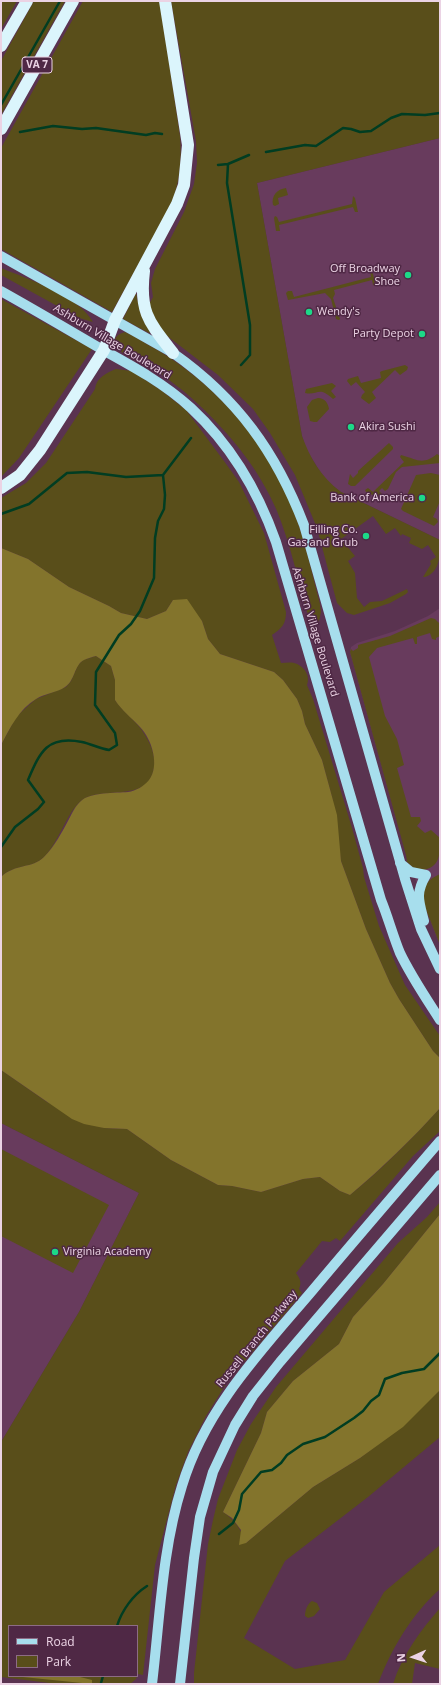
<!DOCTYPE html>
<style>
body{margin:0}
#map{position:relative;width:441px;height:1685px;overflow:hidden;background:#5a3350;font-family:"Open Sans",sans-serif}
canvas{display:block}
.frame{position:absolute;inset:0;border:2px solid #ebd3e4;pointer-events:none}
.legend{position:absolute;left:8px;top:1625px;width:130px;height:52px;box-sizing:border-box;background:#4f2845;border:1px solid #8d6c85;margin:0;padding:5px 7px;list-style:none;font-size:12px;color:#ebd3e4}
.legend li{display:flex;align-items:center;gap:8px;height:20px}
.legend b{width:20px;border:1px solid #8d6c85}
.north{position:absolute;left:393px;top:1637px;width:40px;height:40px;-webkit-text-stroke:3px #4f2845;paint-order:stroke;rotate:267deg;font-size:11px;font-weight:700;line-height:16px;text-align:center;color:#ebd3e4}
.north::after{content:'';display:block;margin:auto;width:14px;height:18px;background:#ebd3e4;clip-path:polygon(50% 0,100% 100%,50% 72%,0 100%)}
</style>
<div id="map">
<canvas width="441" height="1685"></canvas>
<div class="frame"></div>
<ul class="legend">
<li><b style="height:5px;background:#a7deed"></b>Road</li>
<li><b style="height:11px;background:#594e1a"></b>Park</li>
</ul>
<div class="north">N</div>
</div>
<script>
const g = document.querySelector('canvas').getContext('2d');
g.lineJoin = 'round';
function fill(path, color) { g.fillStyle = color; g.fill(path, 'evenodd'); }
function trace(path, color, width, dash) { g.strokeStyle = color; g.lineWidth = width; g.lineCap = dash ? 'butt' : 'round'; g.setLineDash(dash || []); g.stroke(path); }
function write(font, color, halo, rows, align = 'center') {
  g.font = font + ' "Open Sans",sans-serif'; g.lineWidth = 3; g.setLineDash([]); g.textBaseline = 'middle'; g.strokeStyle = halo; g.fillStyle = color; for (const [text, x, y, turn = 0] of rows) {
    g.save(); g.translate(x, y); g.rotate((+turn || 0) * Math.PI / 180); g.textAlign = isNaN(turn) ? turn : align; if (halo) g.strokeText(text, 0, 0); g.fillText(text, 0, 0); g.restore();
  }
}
const built = new Path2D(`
 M440,138v402l-99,-48 -12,-9 -8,-10 -15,-24 -4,-13 -45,-253z
 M440,608v337l-19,-48 -25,-79 -46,-166 1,-5 6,-4 38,-12 33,-15z
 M1,1123l138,70 -60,119 -78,130z`);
const green = new Path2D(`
 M1,1h16l-16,28z
 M34,1h31l-64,114v-54z
 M83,1h77l20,135c2,25 0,47 -10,71l-58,105 -111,-63v-101z
 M171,1h269v137l-183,45 45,253c8,22 19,41 39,56l99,48c0,13 1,32 -15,37h-2l8,-13 -1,-3 6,-4 -8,-12 -6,4 -13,-6 2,-5 -9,-4 -1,2 -6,-8 -9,6 -13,-18 -32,23 14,17 -7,5 7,12 2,25 7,9 6,-5 12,-1 25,-12 1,3 -2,2 -16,9 -36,12 -7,-2 -10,-10 -20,-75 -22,-53 -25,-42 -17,-24 -35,-34 -56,-43 -14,-26 5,-9 -2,-14 4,-14 29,-57 10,-28 3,-21 -1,-22z
 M286,188l2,7 -10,3 1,6 -4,2 -2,-1c-2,-9 4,-16 13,-17z
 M353,196l2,2 3,14h-3l-2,-5 -74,18 1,6h-4l-2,-13 1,-2 2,1 2,5 73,-18z
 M1,268c27,11 78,28 92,54l-14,-4 -78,-43z
 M372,270l4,16 -3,-1 -1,-5 -38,10 1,4 -2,4 7,21 -1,1 -3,-1 -5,-20 -6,-6 -37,7 -2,-7 2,-2h4l2,6 77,-20 -1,-6z
 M136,293c3,14 5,27 15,38l-2,2 -26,-14z
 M1,299l91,50 -73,109 -18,19z
 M125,332c10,4 19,11 29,16 60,35 109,90 136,154 14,33 21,68 30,102l1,8 -2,9 -3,2 -4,-2 -5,-9c-9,-33 -17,-69 -30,-101 -18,-42 -46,-76 -79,-107 -13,-13 -30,-25 -45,-35 -10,-6 -31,-13 -36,-22 -5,-8 0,-13 8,-15z
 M405,365l3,2 -1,3 -7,5 -5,-5 -23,22 4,6 -7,6 -8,-6 1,-3 3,-3 -9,-10 -5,4 -4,-5 1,-2 10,-3 3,7 20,-5 -1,-6 2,-1z
 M116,369l16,2 30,20 24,19 38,51 15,21 25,51 22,79c0,12 -4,16 -14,23l9,28c4,0 9,-1 13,0 9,2 17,12 13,22l6,14 39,129 11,40 1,9 15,49 26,59 35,51v22l-7,-7 -34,-52 -9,-16 -24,-54 -25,-68 -9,-64 -10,-37 -17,-36 -3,-13 -5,-12 -14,-19 -9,-8 -54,-18 -12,-15 -6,-18 -29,-21 -7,11 -19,8 -26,-6 -12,-7 -40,-19 -41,-28 -27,-11v-50l25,-15 20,-20 49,-74c1,-11 11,-16 21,-20z
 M332,383l4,3 -5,5 5,6 -3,2c-15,-14 -15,-3 -28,-6l1,-4z
 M318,398c7,0 10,5 11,11l-12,13h-3l-4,-1 -3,-14 5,-7z
 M389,443l4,4v2l-38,37h-4l-3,-2 2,-10 3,4 5,-5v-2z
 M437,454l3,2v7l-38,4 -6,5 -8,17 -3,2 -3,-3 -3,3 3,3 -1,3h-4l-11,-5 -1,-2 3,-2 5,4 31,-30 -4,-5 1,-2c16,4 21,11 36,-1z
 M431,473l9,2v26l-7,16 4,2 1,3 -4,4 -31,-15 -2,-2 15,-34z
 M431,618l4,1 5,5v12l-4,2v2l-4,-1 -2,-6 -13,4v7h-2l-2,-6 -36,10 -8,9 16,59 12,23 7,26 -7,3 14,49h9l1,4 -4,5 8,7 6,-3 9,8c0,19 0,31 -23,33l-11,-10h1l-1,-6 -56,-203 1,-3 2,2 5,-3v-3l32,-9z
 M96,656l15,10 4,14v20c9,13 23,22 30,35 7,11 12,25 8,37 -8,31 -54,13 -72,29 -14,11 -22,41 -37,56 -12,12 -28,6 -43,20v-132l15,-28 13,-12 7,-6 30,-12 5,-6 7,-16 5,-5z
 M440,874v71l-19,-48c2,-12 8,-18 19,-23z
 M1,1070l46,32 57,26 23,1 44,31 47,25 14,1 29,6 42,-13 17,-2 20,14 10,4c33,-27 62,-56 90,-87v23l-27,25 -73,85 -4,-3 -6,4 -8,-1 -26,32c4,6 6,9 3,16l3,4 -74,88 -22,35 -18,36 -12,33 -21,80 -12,110 -5,-1 -2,5 -6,5h-72l-57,-7v-235l78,-130 60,-119 -138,-70zM9,1626h128v50h-128z
 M1,1149l108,56 -36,68 -72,-37z
 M440,1202v12l-57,70 -30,33 -14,27 -46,37 -26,31 -6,21 -38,79c12,8 18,17 23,31l67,-56 47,-29 17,-13 63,-55v47l-72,60 -83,64 -41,77 51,31 50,-9 39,-68 56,-47v44c-28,25 -49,60 -62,95h-184v-11l14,-129 5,-24 5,-21 19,-49 14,-26 25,-37 122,-144 29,-26z
 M312,1601l5,2 3,6 -6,7 -6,2 -3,-2c0,-5 2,-12 7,-15z
 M440,1608v61l-25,-6 -3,21h-19c9,-29 28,-54 47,-76z`);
const forest = new Path2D(`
 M1,548l27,11 41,28 40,19 12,7 26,6 19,-8 7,-11 14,-1 15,22 6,18 12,15 54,18 9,8 14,19 5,12 3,13 17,36 15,55 4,46 25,68 24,54 9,16 34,52 7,7v50c-28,31 -58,60 -90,87l-10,-4 -20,-14 -17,2 -42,13 -29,-6 -14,-1 -47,-25 -44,-31 -23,-1 -20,-4 -12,-5 -71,-49v-193c15,-14 31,-8 43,-20 11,-11 18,-25 25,-38 3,-6 7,-14 12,-18 9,-9 35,-8 47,-9 8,-1 16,-6 21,-12 11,-14 3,-41 -9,-53 -8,-9 -18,-16 -25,-27v-20l-4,-14 -15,-10c-4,1 -8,2 -12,4 -10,5 -9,21 -19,27 -8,6 -20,6 -29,12 -17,10 -26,29 -35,46z
 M440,1214v176l-37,37 -43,31 -47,29 -67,56 -7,2 2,-15 -9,-12 -9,-6 38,-79 6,-21 26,-31 46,-37 14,-27 30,-33z
 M13,1676h63l16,4v4z`);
const stream = new Path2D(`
 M1,105l59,-104
 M20,132l33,-6 29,3 14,-1 50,7 9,-2 7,1
 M266,152l39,-7 11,1 27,-18 8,1 9,3 11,-1 20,-13 11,-4 23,1 15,-2
 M218,165l10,-1
 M241,365l9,-10v-30l-23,-142 1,-19 21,-9
 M1,514l28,-10 38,-31 20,-1 39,5 37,-2
 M1,847l14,-20 23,-18 6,-7 -16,-22c12,-28 19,-45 54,-38 9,2 17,6 27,8l8,-5 -2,-12 -20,-28 1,-33 23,-37 12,-11 9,-13 14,-33 1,-40 3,-17 6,-12 1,-14 -2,-20 28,-37
 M219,1534l14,-11 6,-13 3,-16 19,-22 11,-2 9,-7 6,-8 16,-11 22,-7 29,-19 9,-7 8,-10 8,-6 6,-16 17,-6 22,-4 16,-16
 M117,1626c5,-16 16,-31 30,-40
 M101,1683l2,-7`);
const major = new Path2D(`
 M1,256l172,97c64,45 103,99 131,172l101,354 16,50 19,40
 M1,291c34,19 68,39 102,59 31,17 62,34 88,58 40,37 67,83 85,134l105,358c7,17 12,36 19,53 11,23 26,45 40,67
 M400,863l11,9 15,3c-11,19 -7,26 -2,46
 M152,1684c8,-66 10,-135 30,-198 23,-77 79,-135 130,-195 42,-50 85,-100 128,-150
 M180,1684l14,-126 6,-41 13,-45 22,-47 18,-29 27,-34 160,-187`);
const highway = new Path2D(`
 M1,46l26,-45
 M1,129l72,-128
 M144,271c-5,41 5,51 29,82
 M1,488l19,-13 20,-25 64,-100 11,-30 62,-116 7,-19 4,-40 -23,-144`);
const markers = [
 [408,275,4,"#1cd988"],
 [309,312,4,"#1cd988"],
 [422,334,4,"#1cd988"],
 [351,427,4,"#1cd988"],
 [422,498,4,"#1cd988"],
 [366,536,4,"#1cd988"],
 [55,1252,4,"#1cd988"]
];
const shields = [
 [37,65,30]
];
const shieldNames = [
 ["VA 7",37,65]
];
const poiNames = [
 ["Off Broadway",400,269],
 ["Shoe",400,282],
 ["Wendy's",317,312,"left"],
 ["Party Depot",414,334],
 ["Akira Sushi",359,427,"left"],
 ["Bank of America",414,498],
 ["Filling Co.",358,530],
 ["Gas and Grub",358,543],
 ["Virginia Academy",63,1252,"left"]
];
const streetNames = [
 ["Ashburn Village Boulevard",112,342,31],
 ["Ashburn Village Boulevard",315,632,73],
 ["Russell Branch Parkway",257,1339,-51]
];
fill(built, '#683b5d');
fill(green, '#594e1a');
fill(forest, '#83742c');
trace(stream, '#013d22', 2.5);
trace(major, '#a7deed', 10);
trace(highway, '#dbf5fc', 12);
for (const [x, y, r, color] of markers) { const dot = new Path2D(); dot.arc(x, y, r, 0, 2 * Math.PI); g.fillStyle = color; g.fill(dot); trace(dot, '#4f2845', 1.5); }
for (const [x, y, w] of shields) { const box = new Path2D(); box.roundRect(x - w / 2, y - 8, w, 16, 3); g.fillStyle = '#4f2845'; g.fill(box); trace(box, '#ebd3e4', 1); }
write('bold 10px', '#ebd3e4', null, shieldNames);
write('11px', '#ebd3e4', '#4f2845', poiNames, 'right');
write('11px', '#ebd3e4', '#4f2845', streetNames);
</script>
